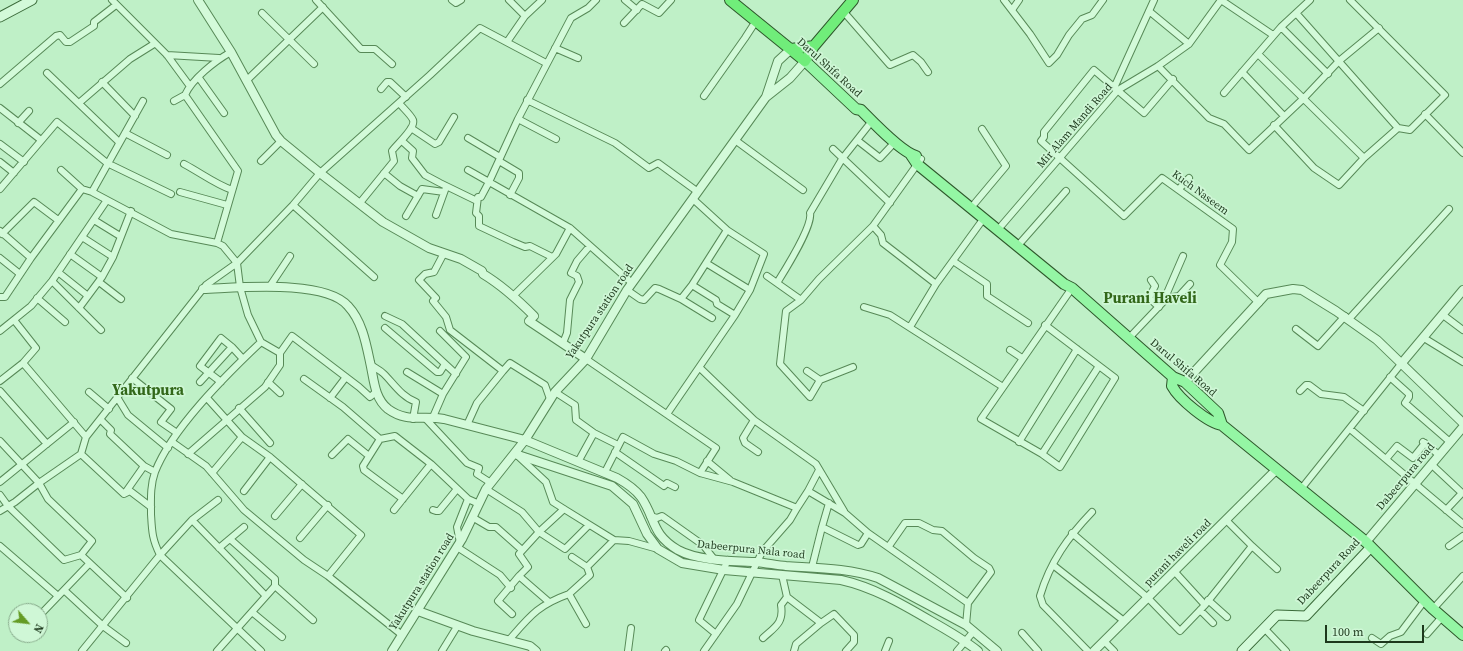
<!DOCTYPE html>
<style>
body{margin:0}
#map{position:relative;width:1463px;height:651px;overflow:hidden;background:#bff0c7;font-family:"Source Serif 4",serif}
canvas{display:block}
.north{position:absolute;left:8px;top:603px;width:40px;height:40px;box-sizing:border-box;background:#cff7d6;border:1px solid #88ab8c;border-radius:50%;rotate:118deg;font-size:11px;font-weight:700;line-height:16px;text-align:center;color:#1d381c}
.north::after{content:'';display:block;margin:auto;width:14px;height:18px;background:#649b24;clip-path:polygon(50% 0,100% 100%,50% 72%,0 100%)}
.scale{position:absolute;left:1325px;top:625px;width:99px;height:18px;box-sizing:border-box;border:2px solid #1d381c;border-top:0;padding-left:5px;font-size:12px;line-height:14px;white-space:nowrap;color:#1d381c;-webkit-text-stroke:3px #cff7d6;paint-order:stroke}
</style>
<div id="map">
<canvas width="1463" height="651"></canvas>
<div class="north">N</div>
<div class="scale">100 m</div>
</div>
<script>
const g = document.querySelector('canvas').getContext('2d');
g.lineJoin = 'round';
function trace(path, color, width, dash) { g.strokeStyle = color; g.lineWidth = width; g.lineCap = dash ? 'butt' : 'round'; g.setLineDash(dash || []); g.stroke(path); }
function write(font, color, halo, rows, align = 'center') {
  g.font = font + ' "Source Serif 4",serif'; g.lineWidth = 3.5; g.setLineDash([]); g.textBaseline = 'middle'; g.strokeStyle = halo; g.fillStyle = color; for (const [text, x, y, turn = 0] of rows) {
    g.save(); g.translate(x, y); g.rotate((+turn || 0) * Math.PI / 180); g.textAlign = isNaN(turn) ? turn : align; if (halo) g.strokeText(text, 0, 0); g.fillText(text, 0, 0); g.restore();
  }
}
const minor = new Path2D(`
 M112,0l55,55 22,30
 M316,0l45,49h14l17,15
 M452,0l4,3 5,-3
 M509,0l16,16
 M625,0l12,10
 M1004,0l26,34 19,29 8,-8 12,-20 13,-16 10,-4 11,-15
 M1221,0l52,35
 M1012,10l7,-10
 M843,11l47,54 23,-10 8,7 7,10
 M1149,11l40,33
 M262,13l52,51
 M1296,13l102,115
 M624,23l18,-19 17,9 12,-13
 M1281,27l47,47
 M507,42l18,-26 17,-16
 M555,48l23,10
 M231,52c-16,9 -39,27 -46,43l53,76 -21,72 6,3 14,17 3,24 8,28 13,27 19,11 12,-17 67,51 11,10 6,-5
 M1258,54l106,104
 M167,55l52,3
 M1158,66l51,52 15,6 25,26 55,-52 35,-37 40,-33
 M1242,72l42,44
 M47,73l72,69
 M199,78l25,35
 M1173,79l-29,34 -50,-43 -50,62v5l-3,4 83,75 38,-38 71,51 -1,13 -12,23 39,38
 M246,81l77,-74
 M102,82l33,34
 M0,84l56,-48 4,-1 6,7h4l24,-16v-4l22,-17
 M1114,88l40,-88
 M381,89l6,-7h3l16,15
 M1224,93l57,-66 29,-27
 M704,96l41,-58 11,-17
 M527,100l88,43 34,25 9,-5 40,29
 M174,101l11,-6
 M79,103l51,-44 24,-15
 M0,108l41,32
 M1425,114l38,39
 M518,119l38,20
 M18,123l11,-12
 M1274,125l40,43 25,17 25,-27 34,-30 12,2 35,-35 -95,-95
 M411,128l24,16 4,-2 15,-25
 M125,133l42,22
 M468,138l32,19
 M735,140l68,50
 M857,140l15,-19
 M402,141l11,10 -1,7 13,17 15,8 37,18
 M0,144l24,18
 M833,149l57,54
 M261,161l20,-20
 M499,161l20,12v5l-9,17
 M0,162l14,11
 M184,164c17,9 31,20 48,26
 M61,170l21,19
 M468,170l102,58 62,55
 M384,173l16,13 18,10
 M0,189l57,-67 50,41 64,31
 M1179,189l10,-11
 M92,192l79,42 46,9
 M180,192l47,13
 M975,203l31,-37 -24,-37
 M359,204l35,-43 -2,-10c4,-6 24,-23 21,-31 -2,-5 -10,-12 -14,-17
 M293,205l81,72
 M436,215l9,-25
 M406,216l16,-27 22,3
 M94,220l26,16
 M1002,225l116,-135 40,-24 31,-22 32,-44
 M873,226l8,9 2,8 53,41
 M0,231l31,27
 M2,234l32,-32 24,18
 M82,237l31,20
 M1021,242l45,-51
 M444,253l-10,19 -9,2 -6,6 17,18 -3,3 13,16 4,13 53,41 7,-8 35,22 5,14
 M70,254l32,23
 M552,257l-22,-11 -5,1 -12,-5 -34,-16v-10l-3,-3 2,-16h3l8,-15 29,-63 53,-101 17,-10 8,-8
 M0,258l20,16
 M953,261l34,23v12l41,27
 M706,263l44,27
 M58,272l30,24
 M767,276l34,24
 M1151,280l4,6 -6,12 10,9
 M52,281l49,49
 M99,282l22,17
 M777,283c8,-13 36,-57 33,-70l32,-54 15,-19 23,18 15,-16
 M692,285l24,15 1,4 18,11
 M270,286l20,-30
 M627,290l13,9 4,1 11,-12 4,1 22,10 31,19
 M513,296l43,-42 14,-26
 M0,297h5l26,-39 51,-69 10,3 51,-91
 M37,298l28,24
 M1167,298l12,-2 11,-12
 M681,299l11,-14 35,-55
 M864,307l26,8 113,72
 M79,308l23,-31 11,-20 18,-46
 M1443,315l20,15
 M385,316l17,8 54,50
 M1349,319l100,-110
 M1045,325l70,53 -55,89 -18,-13 -61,-35 91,-131
 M910,327l26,-43 48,-66
 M385,328l52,44h3l5,-8
 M1296,329l22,17 27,-30
 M0,331l31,-25 21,-25 55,-81
 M1129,338l38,-40v-5l16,-37
 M1424,338l39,24
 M563,343l4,-10 3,-33 9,-18 -2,-6 -6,-3 6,-12 12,-14
 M232,347l11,12
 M1010,350l12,8
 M586,359l130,89 -16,25
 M23,363l63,74
 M371,365c4,3 9,5 13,9 10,10 18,23 32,28l-3,17
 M853,367l-33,13 -10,17 -30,-33 6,-53 15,-11 18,-21 54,-53 48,-67
 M700,368l54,52 62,44 28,47
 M807,371l13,9
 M407,372l36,22
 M1390,377l19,17v3l-4,6 45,39
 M132,378l39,31 -10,13 16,11
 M304,379l39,28 37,32 15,-3 36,28 37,35 11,5
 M0,381l23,-18 13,-15 -22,-28
 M200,382l32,-35 -11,-9 -21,28 21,16
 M268,382l12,11
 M0,391l47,53
 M1300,391l6,-6h3l12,9 23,3 20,14
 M89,392l20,17
 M555,392l20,13 1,15 18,13 24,12
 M117,397l11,18 40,33
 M207,398l35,39 28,20 91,78 -33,41
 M330,398l16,-21
 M239,408l31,35
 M667,414l68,-99 15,-25 14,-36 -37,-24 -34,-31
 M433,417l10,-23 23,-37 -26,-26
 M425,418l42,45 12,5 -2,6 14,9
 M101,420l10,10 -1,4 34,32 11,6
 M754,420l-11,18 2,5 13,9
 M467,425l10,-22 26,-32
 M1350,429l113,95
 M380,439l-17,27 1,4 39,29
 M0,441l39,42 9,16 44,42 -11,14 46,43
 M172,442l34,24 38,44 60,50 24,16 74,59
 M1019,442l58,-93
 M1423,442l16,13
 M615,452l49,34 3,-3 8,4
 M81,454l43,40 6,-3 21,16
 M188,454l77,-67 15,-22v-12
 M1042,454l57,-88
 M332,455l16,-16 21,17
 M518,456l28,26 7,20 11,7 50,31 15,1 29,8
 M1386,459l11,-13 16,12 12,-15
 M707,461l23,19
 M578,462l16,-29
 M1431,464l31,29 -16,17
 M605,472l18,-35 31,17 22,7 24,12 33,9 64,26 11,-17 37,22 23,20 100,70 23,-31 -2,-4 -15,-10 -32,-27 -9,-1 -14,-7h-14l-16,23
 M212,473l30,-36
 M0,482l74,-60
 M486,489l36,23 17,20 26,17 24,-24
 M1301,489l100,-125
 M244,491l26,-34
 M808,491l11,-21
 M125,493l19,-27
 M0,495l8,11 56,54 17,-5
 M829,503l-7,24 36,18 3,-1 7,-11
 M394,510l37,-46
 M433,510l3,1h3l18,-22
 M0,511l15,-9 24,-19 42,-29 5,-17 120,-152 31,-22 56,-58 27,-32 110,-98 50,-47 66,35
 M275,516l27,-32
 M650,516l7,2 5,-2 41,29 11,14
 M472,517l17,10h7l26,23
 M192,520l74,76
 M1072,533l76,65 32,33 25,-26
 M300,538l28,-33
 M230,539l45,40v7l38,34
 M460,543l-3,-16 11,-28
 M0,546l58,50
 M1252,546l25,23
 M1449,546l14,-10
 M457,547l43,28 11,13
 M219,548l25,-21
 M1053,565l71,56
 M587,567l27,-27
 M812,567l10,-40
 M1174,571l31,34 47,-59 -26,-26
 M782,575l5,22 34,26 13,-9 20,21v7l-8,9
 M64,590l39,36 23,17
 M569,594l21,-19 -3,-8 -15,-10
 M1208,600l19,17
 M549,602l-30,-26 9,-9 -9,-13 20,-22 25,-23
 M1433,609l30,-33
 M1200,610l13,13
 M252,612l30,25
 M41,614l48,-50
 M512,614l-14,-13 21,-25
 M966,625l2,-22
 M1265,629l21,22
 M1022,633l16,18
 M716,634l-17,-14 29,-60
 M1427,634l15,-17
 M763,638c12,-11 21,-15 18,-33l6,-8
 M1372,638l9,6 9,-8 11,-4 24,-32
 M509,640c21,-24 29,-35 60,-46l17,30
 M1104,641l10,10
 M82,651l78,-96 32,-35 26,-20
 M217,651l58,-65
 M261,651l-101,-96c-8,-16 -8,-24 -9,-41 0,-14 -1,-28 4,-42 17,-44 72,-98 106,-130
 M442,651l16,-26
 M628,651l3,-23
 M665,651l1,-1
 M704,651l33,-47 25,-52 28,-32 7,-12
 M794,651l2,-7 25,-21
 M885,651l4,-10
 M957,651l17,-20
 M1088,651l-45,-46 -3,-9c10,-34 28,-59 52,-84`);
const tertiary = new Path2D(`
 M198,0l33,52 45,83 5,6 39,32 63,49 46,26 32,11 21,12 1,3c20,12 35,26 51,42l-5,5 57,38
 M766,97l24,-19 15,-17
 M203,289c34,-1 122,-10 145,17 14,15 18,37 22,56 4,17 4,36 18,47 19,14 35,6 56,10l81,21 92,38c9,5 18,11 24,19 15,22 10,37 37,53 20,11 55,11 77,12 11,1 21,3 31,4 31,2 63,2 92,12l88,47 31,26
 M1401,364l62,-74
 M1185,382l81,-88 27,-5 9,1 34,21 41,29 86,83
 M515,454l97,32 21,18 14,30 11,15 24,14 42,7 117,10c32,7 61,24 90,41 16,9 32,18 47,30
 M1366,542l97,-115
 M418,611l55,20 57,15 6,5
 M392,651l70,-112 24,-50 39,-49 30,-48 31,-33 41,-69 139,-193 12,-36 13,-12
 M1094,651l182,-181`);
const secondary = new Path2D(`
 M0,17l32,-17
 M1242,651l35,-36 29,1 65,-69 -5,-5`);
const primary = new Path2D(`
 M805,61l51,48 5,1c12,12 40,42 55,46
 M911,155l6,9 147,120 8,4 101,89 12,5 33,31 4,12 144,117 67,67 30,26
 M1173,377l-1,9c7,13 36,37 50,39`);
const trunk = new Path2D(`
 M730,0l75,61 9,-15 39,-46
 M791,49l23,-3`);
const streetNames = [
 ["Darul Shifa Road",829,68,42],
 ["Mir Alam Mandi Road",1075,126,-49],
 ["Kuch Naseem",1200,193,36],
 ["Yakutpura station road",600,312,-56],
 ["Darul Shifa Road",1183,368,40],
 ["Dabeerpura road",1406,477,-50],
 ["Dabeerpura Nala road",751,550,6],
 ["purani haveli road",1178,553,-45],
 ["Dabeerpura Road",1329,572,-47],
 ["Yakutpura station road",422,582,-58]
];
const districtNames = [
 ["Purani Haveli",1150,299],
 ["Yakutpura",148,391]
];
trace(minor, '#578957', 8);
trace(tertiary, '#578957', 10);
trace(secondary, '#3b6b3a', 11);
trace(primary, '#2e572b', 12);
trace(trunk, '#2e572b', 12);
trace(minor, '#d3fad9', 6);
trace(tertiary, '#d3fad9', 8);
trace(secondary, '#d3fad9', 9);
trace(primary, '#94f6a4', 10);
trace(trunk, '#70ed7a', 10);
write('11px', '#1d381c', '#cff7d6', streetNames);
write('bold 15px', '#326719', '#cff7d6', districtNames);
</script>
